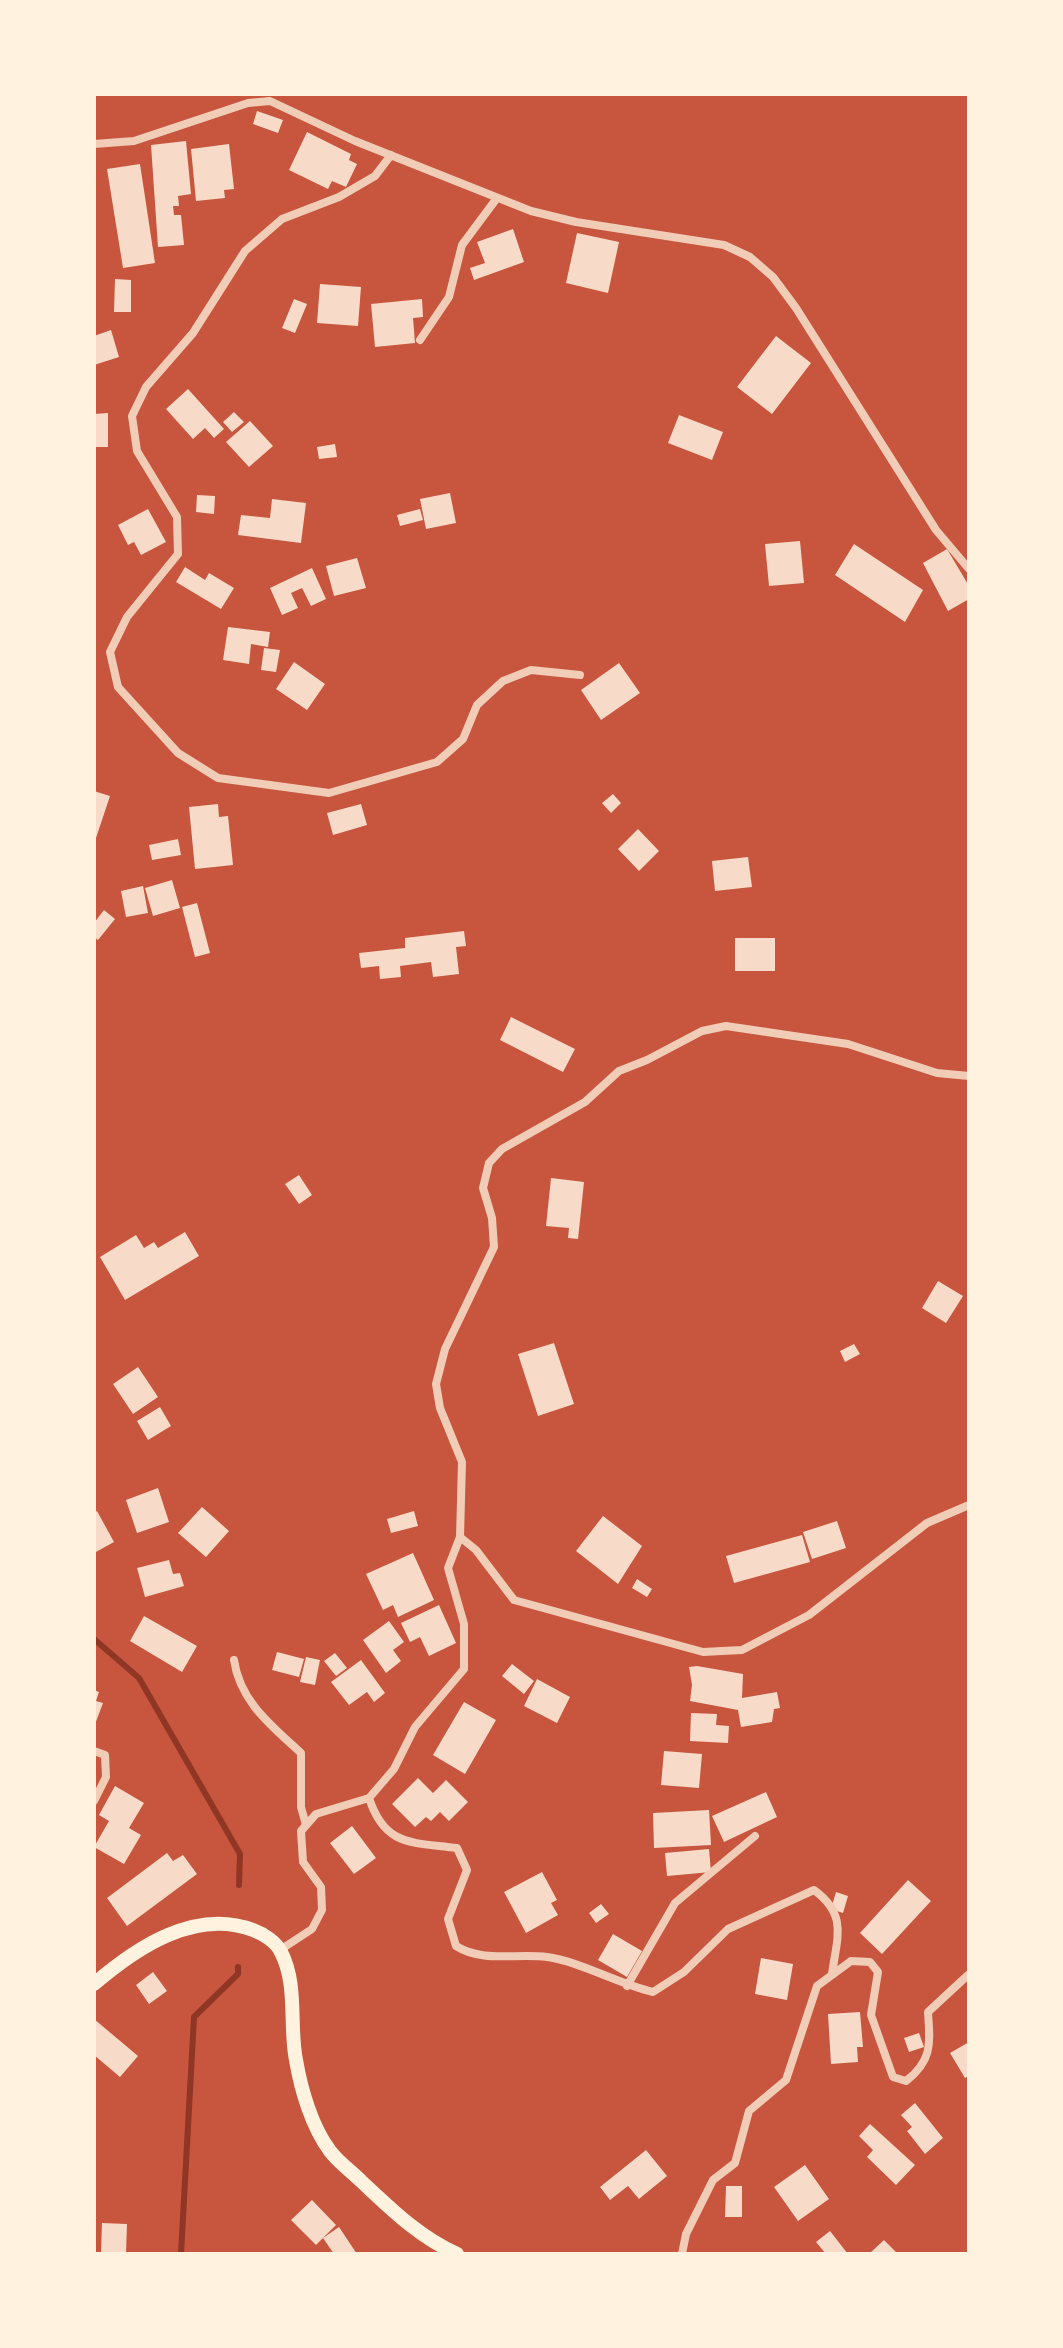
<!DOCTYPE html>
<style>
body{margin:0}
#map{position:relative;width:1063px;height:2348px;overflow:hidden;background:#c8553d;font-family:Poppins,sans-serif}
canvas{display:block}
.frame{position:absolute;inset:0;border:96px solid #fff3e0;pointer-events:none}
</style>
<div id="map">
<canvas width="1063" height="2348"></canvas>
<div class="frame"></div>
</div>
<script>
const g = document.querySelector('canvas').getContext('2d');
g.lineJoin = 'round';
function trace(path, color, width, dash) { g.strokeStyle = color; g.lineWidth = width; g.lineCap = dash ? 'butt' : 'round'; g.setLineDash(dash || []); g.stroke(path); }
function fill(path, color) { g.fillStyle = color; g.fill(path, 'evenodd'); }
const stream = new Path2D(`
 M94,1639l45,39 101,176 -1,31
 M181,2254l13,-237 44,-43v-7`);
const building = new Path2D(`
 M257,111l26,9 -5,13 -25,-9z
 M307,132l44,22 -2,6 8,4 -11,23 -14,-6 -4,8 -39,-19z
 M186,141l5,53 -13,2 1,10h-6l1,9h7l3,30 -26,2 -7,-102z
 M229,144l5,45 -10,1 1,8 -29,3 -5,-52z
 M140,164l15,99 -32,5 -16,-99z
 M513,229l11,33 -50,18 -4,-12 15,-5 -8,-21z
 M577,233l42,9 -11,51 -42,-10z
 M115,279l16,1v32h-17z
 M320,284l41,3 -3,39 -41,-3z
 M294,299l13,5 -12,29 -13,-5z
 M422,299l1,18 -10,1 2,25 -40,4 -4,-43z
 M111,330l8,27 -25,8v-29z
 M776,336l35,27 -39,51 -35,-27z
 M188,389l36,40 -10,9 -9,-10 -12,11 -27,-30z
 M234,412l10,10 -12,10 -9,-10z
 M108,413v34h-14v-33z
 M679,415l44,17 -11,28 -44,-17z
 M250,421l23,25 -24,21 -23,-25z
 M335,444l2,13 -18,2 -2,-12z
 M450,493l6,30 -30,6 -6,-30z
 M197,495l18,1 -1,18 -18,-2z
 M272,499l34,4 -5,40 -63,-8 3,-20 29,3z
 M148,509l18,33 -25,13 -7,-13 -6,3 -10,-20z
 M420,509l3,11 -23,6 -3,-11z
 M800,541l4,42 -35,3 -4,-42z
 M854,544l69,46 -18,32 -70,-47z
 M947,549l22,37v13l-21,12 -25,-48z
 M357,558l9,30 -32,8 -8,-30z
 M185,567l20,13 4,-7 25,15 -13,21 -45,-27z
 M312,568l14,31 -15,7 -9,-18 -11,5 7,15 -16,7 -12,-27z
 M228,627l42,5 -2,15 -17,-3 -2,20 -26,-4z
 M264,648l16,2 -4,22 -15,-2z
 M294,662l31,22 -18,26 -31,-21z
 M619,663l21,30 -39,27 -20,-30z
 M94,791l16,5 -15,45h-1z
 M613,794l8,9 -10,10 -9,-10z
 M218,804l1,13 9,-1 5,49 -38,4 -6,-62z
 M361,804l6,21 -34,10 -6,-22z
 M638,829l21,22 -20,20 -21,-22z
 M178,839l3,16 -29,5 -3,-15z
 M748,857l4,30 -37,4 -3,-30z
 M172,880l8,28 -27,8 -8,-28z
 M143,886l5,27 -22,4 -5,-26z
 M197,903l13,50 -15,4 -13,-50z
 M104,910l11,9 -17,21 -4,-3v-14z
 M464,931l2,15 -10,1 3,27 -26,3 -2,-15 -31,4 1,11 -21,2 -1,-13 -18,2 -2,-15 46,-5v-10z
 M735,938h40v33h-40z
 M511,1017l64,32 -12,23 -63,-32z
 M299,1175l13,20 -13,9 -14,-20z
 M551,1178l33,4 -6,57 -10,-1 1,-10 -23,-2z
 M185,1232l14,24 -74,44 -25,-43 36,-22 8,13 10,-6 4,6z
 M938,1281l25,15 -17,27 -24,-15z
 M554,1343l20,61 -36,12 -20,-62z
 M854,1344l6,10 -15,8 -5,-11z
 M138,1367l20,30 -25,17 -20,-30z
 M160,1407l11,19 -23,14 -11,-19z
 M158,1488l11,34 -32,11 -11,-33z
 M202,1507l27,24 -23,26 -28,-24z
 M97,1511l17,31 -20,11v-40z
 M414,1511l4,15 -27,7 -4,-14z
 M603,1516l39,30 -24,38 -42,-33z
 M837,1521l9,27 -34,11 -9,-27z
 M802,1535l8,27 -76,21 -8,-27z
 M413,1553l21,47 -36,17 -5,-12 -10,5 -17,-36z
 M169,1560l4,14 7,-1 4,13 -39,11 -8,-29z
 M637,1579l15,10 -5,8 -15,-9z
 M439,1605l17,38 -27,13 -9,-19 -10,5 -9,-19z
 M144,1616l53,30 -15,26 -52,-31z
 M389,1621l15,21 -11,8 8,11 -15,12 -23,-33z
 M277,1652l27,7 -5,18 -27,-7z
 M335,1653l12,15 -11,8 -12,-15z
 M306,1657l14,3 -5,25 -15,-3z
 M361,1660l24,33 -11,9 -7,-10 -18,13 -18,-23z
 M512,1664l22,17 -10,13 -22,-18z
 M697,1666l46,8 -1,24 35,-6 3,16 -6,1 -2,13 -31,5 -3,-17 -48,-9 2,-16 -3,-18z
 M537,1679l33,18 -13,26 -33,-17z
 M94,1690l5,2 -3,9 7,2 -9,24z
 M464,1702l32,18 -31,54 -32,-19z
 M691,1713l26,1 -1,11 13,1 -1,17 -38,-2z
 M664,1751l38,3 -3,34 -38,-3z
 M418,1778l15,15 13,-13 22,22 -19,19 -9,-9 -9,9 -5,-4 -11,10 -23,-23z
 M115,1786l29,17 -15,25 12,7 -17,29 -30,-17 15,-26 -10,-6z
 M766,1792l11,25 -53,25 -12,-26z
 M709,1810l2,35 -57,3 -1,-35z
 M352,1826l24,32 -22,16 -24,-31z
 M709,1849l2,23 -44,4 -2,-23z
 M167,1853l6,8 10,-6 14,19 -70,52 -20,-28z
 M542,1872l15,28 -6,3 7,12 -32,18 -22,-41z
 M908,1880l23,21 -49,53 -22,-21z
 M836,1892l12,4 -5,17 -12,-4z
 M601,1904l8,10 -13,9 -7,-10z
 M613,1934l29,17 -15,26 -29,-17z
 M761,1958l32,6 -6,36 -32,-6z
 M153,1972l14,19 -18,13 -13,-19z
 M860,2012l3,35h-6l1,15 -27,2 -3,-50z
 M94,2019l44,37 -18,21 -26,-22z
 M919,2033l5,14 -15,5 -5,-14z
 M969,2042v34l-4,2 -15,-25z
 M915,2103l28,35 -18,16 -18,-23 5,-4 -11,-12z
 M870,2124l45,41 -19,20 -29,-28 6,-7 -14,-14z
 M646,2150l21,26 -28,23 -11,-13 -18,14 -10,-13z
 M805,2165l24,34 -31,22 -24,-34z
 M726,2186h16v31h-17z
 M312,2200l24,25 -20,20 -25,-25z
 M102,2223l25,1 -1,30h-25z
 M339,2227l18,27h-23l-11,-16z
 M830,2231l18,23h-22l-10,-12z
 M884,2240l14,14h-29z`);
const minor = new Path2D(`
 M94,144l40,-3 114,-38 22,-2 85,40 176,70 45,11 148,23 26,12 23,20 23,31 140,222 33,39
 M391,155l-16,21 -36,21 -57,22 -37,32 -52,82 -47,54 -14,29 5,35 40,66 1,37 -51,63 -17,35 8,35 60,66 40,25 111,15 108,-31 26,-23 14,-34 26,-24 28,-11 49,5
 M420,340l29,-43 13,-52 35,-47
 M460,1537l16,13 38,50 189,52 39,-2 67,-35 118,-92 42,-18
 M234,1660c6,42 38,66 67,93v54l5,18
 M94,1751l11,4 1,22 -12,24
 M369,1798c16,49 43,44 88,50l10,22 -19,49 8,27c27,17 60,7 91,11 32,4 71,27 106,35l31,-20 44,-43 86,-39c34,25 23,47 18,84
 M280,1950l32,-21 10,-19 -1,-23 -18,-25 -2,-31 15,-17 53,-16 25,-29 21,-42 49,-58v-45l-16,-56 12,-31 2,-75 -22,-54 -4,-24 9,-35 49,-102 -2,-29 -9,-30 6,-25 13,-14 83,-47 34,-31 28,-11 55,-29 24,-5 122,18 89,29 32,3
 M627,1986l48,-83 80,-67
 M682,2254l4,-20 27,-54 22,-17 14,-52 37,-31 31,-94 34,-25 19,1 8,10 -7,43 22,62 13,4c27,-21 24,-38 22,-69l40,-37`);
const secondary = new Path2D(`
 M94,1984c42,-36 101,-76 159,-54 11,4 23,12 28,22 17,33 8,73 15,108 5,30 16,67 34,91 8,11 21,20 31,30 30,28 58,56 96,73`);
trace(stream, '#8f3625', 6);
fill(building, '#f7dbc8');
trace(minor, '#f1ccb7', 8);
trace(secondary, '#fff3e0', 14);
</script>
